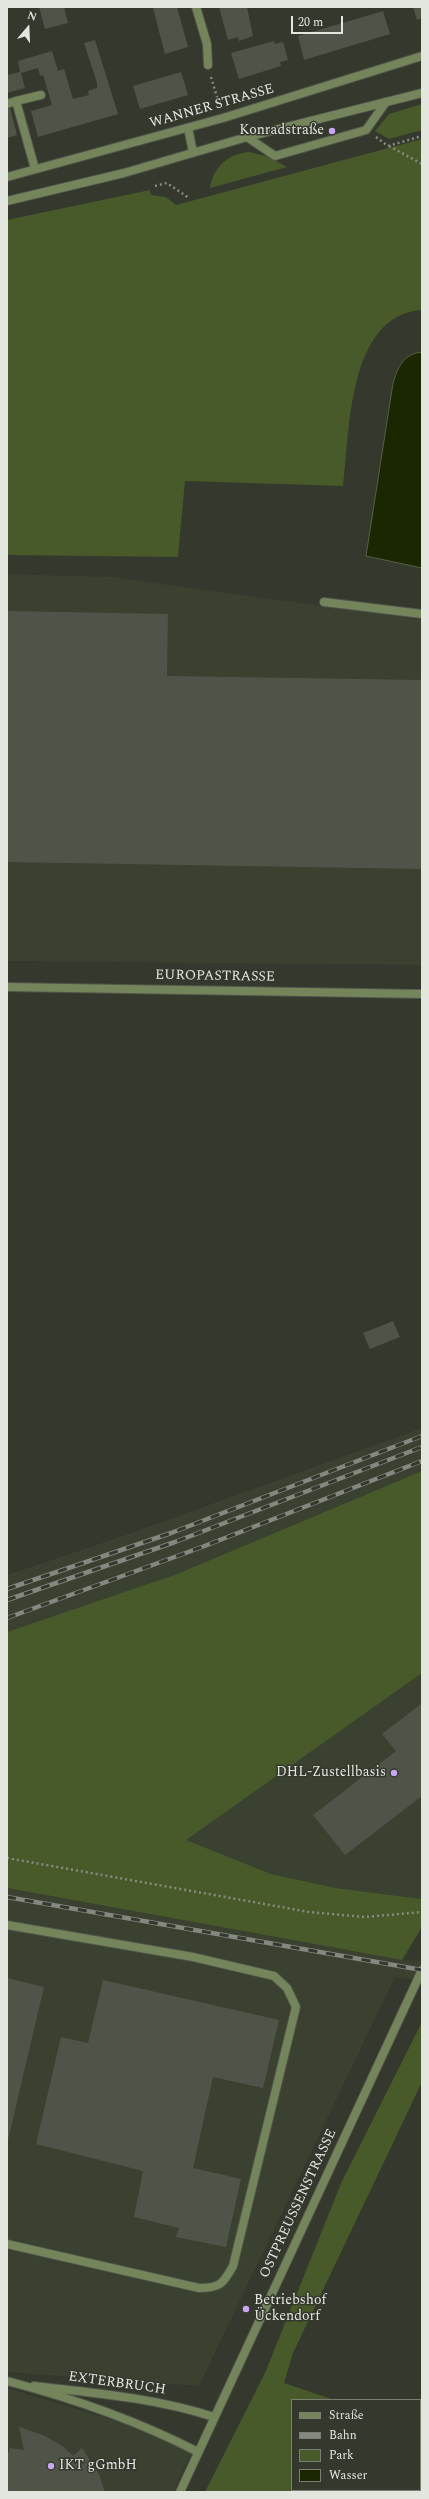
<!DOCTYPE html>
<meta charset="utf-8">
<style>
body{margin:0}
#map{position:relative;width:429px;height:2499px;overflow:hidden;background:#34382d;font-family:Spectral,serif}
canvas{display:block}
.frame{position:absolute;inset:0;border:8px solid #e3e6df;pointer-events:none}
.legend{position:absolute;left:291px;top:2399px;width:130px;height:92px;box-sizing:border-box;background:#34382d;border:1px solid #7a7e74;margin:0;padding:5px 7px;list-style:none;font-size:12px;color:#e3e6df}
.legend li{display:flex;align-items:center;gap:8px;height:20px}
.legend b{width:20px;border:1px solid #7a7e74}
.north{position:absolute;left:8px;top:8px;width:40px;height:40px;-webkit-text-stroke:3px #34382d;paint-order:stroke;rotate:19deg;font-size:11px;font-weight:700;line-height:16px;text-align:center;color:#e3e6df}
.north::after{content:'';display:block;margin:auto;width:14px;height:18px;background:#e3e6df;clip-path:polygon(50% 0,100% 100%,50% 72%,0 100%)}
.scale{position:absolute;left:291px;top:16px;width:52px;height:18px;box-sizing:border-box;border:2px solid #e3e6df;border-top:0;padding-left:5px;font-size:12px;line-height:14px;white-space:nowrap;color:#e3e6df;-webkit-text-stroke:3px #34382d;paint-order:stroke}
</style>
<div id="map">
<canvas width="429" height="2499"></canvas>
<div class="frame"></div>
<ul class="legend">
<li><b style="height:5px;background:#74845b"></b>Straße</li>
<li><b style="height:5px;background:#84887f"></b>Bahn</li>
<li><b style="height:11px;background:#485a2a"></b>Park</li>
<li><b style="height:11px;background:#1a2700"></b>Wasser</li>
</ul>
<div class="north">N</div>
<div class="scale">20 m</div>
</div>
<script>
const g = document.querySelector('canvas').getContext('2d');
g.lineJoin = 'round';
function fill(path, color) { g.fillStyle = color; g.fill(path, 'evenodd'); }
function trace(path, color, width, dash) { g.strokeStyle = color; g.lineWidth = width; g.lineCap = dash ? 'butt' : 'round'; g.setLineDash(dash || []); g.stroke(path); }
function write(font, color, halo, rows, align = 'center') {
  g.font = font + ' Spectral,serif'; g.lineWidth = 3; g.setLineDash([]); g.textBaseline = 'middle'; g.strokeStyle = halo; g.fillStyle = color; for (const [text, x, y, turn = 0] of rows) {
    g.save(); g.translate(x, y); g.rotate((+turn || 0) * Math.PI / 180); g.textAlign = isNaN(turn) ? turn : align; if (halo) g.strokeText(text, 0, 0); g.fillText(text, 0, 0); g.restore();
  }
}
const built = new Path2D(`
 M7,574l105,3 310,43v345l-415,-4z
 M422,1428v43l-245,103 -170,58v-57l116,-39z
 M422,1673v226l-86,-11 -65,-14 -86,-34z
 M7,1888l395,72 20,1v20l-27,-4 -196,409 -192,-14z
 M7,2388l116,35 43,16 26,13 -19,40h-166z`);
const green = new Path2D(`
 M422,104v26l-33,9 -14,-8 14,-17z
 M422,139v171c-75,5 -72,122 -79,176l-158,-5 -7,76 -171,-2v-335l143,-30 1,5 15,2 10,8z
 M250,152l19,5 18,10 -77,21c3,-21 19,-35 40,-36z
 M422,1471v202l-236,167 85,34 65,14 86,11v28l-20,33 -395,-72v-256l170,-58z
 M422,2022v60l-129,271 -9,30 50,17h-42v90h128v-57l2,1v58h-217l60,-119 77,-192z`);
const water = new Path2D(`
 M422,352v216l-56,-12 27,-173c5,-16 10,-29 29,-31z`);
const building = new Path2D(`
 M39,7h25l4,16 -23,6z
 M157,7h20l11,40 -23,7 -12,-46z
 M219,7h28l6,29 -14,5 -1,-4 -10,3z
 M413,7h9v11l-5,2z
 M383,11l7,23 -86,26 -6,-24z
 M95,40l23,74 -80,23 -7,-26 21,-6 -9,-30 -3,1 -2,-8 -17,5 4,15 -18,5v-18l13,-3 -2,-11 34,-10 6,20 6,-2 9,30 16,-4 -1,-4 9,-3v-5l-13,-40z
 M274,41l1,3 8,-2 5,18 -8,2 1,4 -42,13 -8,-26z
 M181,72l7,23 -48,14 -7,-23z
 M10,108l7,27 -10,3v-29z
 M7,611l161,3 -1,62 255,4v189l-415,-7z
 M393,1321l7,16 -30,12 -7,-16z
 M421,1704l1,92 -77,59 -32,-40 83,-64 -14,-17z
 M7,1978l37,9 -36,153h-1z
 M103,1980l176,40 -16,68 -50,-11 -20,91 48,11 -15,68 -50,-10 3,-9 -45,-11 9,-46 -107,-27 25,-107 27,6z
 M19,2427l24,8 21,12 9,9 9,-8 17,26 6,18h-98v-34l3,-10 14,2z`);
const path = new Path2D(`
 M211,77l9,30
 M376,137l12,9 34,-10
 M389,146l33,18
 M155,186l12,-3 22,15
 M7,1858l302,54 56,5 57,-5`);
const service = new Path2D(`
 M16,101l25,-6
 M7,104l9,-3 19,68
 M188,128l5,24
 M247,137l28,19 91,-26 20,-28
 M324,602l98,12
 M7,1925l186,32 81,19 13,12 9,19 -63,259c-10,18 -13,22 -34,22l-192,-44`);
const minor = new Path2D(`
 M196,7l11,37 1,21
 M7,177l216,-59 199,-62
 M7,201l117,-28 123,-36 175,-44
 M7,987l415,7
 M7,2381c65,17 131,40 191,71
 M34,2386c61,7 121,12 180,31`);
const tertiary = new Path2D(`
 M180,2492l242,-522`);
const rail = new Path2D(`
 M7,1589l164,-56 251,-97
 M7,1600l168,-58 247,-95
 M7,1618l195,-71 220,-86
 M7,1897l415,73`);
const markers = [
 [332,131,4,"#c8a5ef"],
 [394,1773,4,"#c8a5ef"],
 [246,2309,4,"#c8a5ef"],
 [51,2466,4,"#c8a5ef"]
];
const streetNames = [
 ["WANNER STRASSE",212,107,-16],
 ["EUROPASTRASSE",215,977,1],
 ["OSTPREUSSENSTRASSE",299,2204,-65],
 ["EXTERBRUCH",117,2384,8]
];
const poiNames = [
 ["Konradstraße",324,131],
 ["DHL-Zustellbasis",386,1773],
 ["Betriebshof",254,2301,"left"],
 ["Ückendorf",254,2317,"left"],
 ["IKT gGmbH",59,2466,"left"]
];
fill(built, '#3a4130');
fill(green, '#485a2a');
fill(water, '#1a2700');
trace(water, '#566043', 1);
fill(building, '#4f5449');
trace(service, '#505449', 10);
trace(minor, '#505449', 10);
trace(tertiary, '#505449', 10);
trace(path, '#888b82', 2.5, [2, 3]);
trace(service, '#74845b', 8);
trace(minor, '#74845b', 8);
trace(tertiary, '#74845b', 8);
trace(rail, '#84887f', 4.5);
trace(rail, '#34382d', 3, [9]);
for (const [x, y, r, color] of markers) { const dot = new Path2D(); dot.arc(x, y, r, 0, 2 * Math.PI); g.fillStyle = color; g.fill(dot); trace(dot, '#34382d', 1.5); }
write('14px', '#e3e6df', '#34382d', streetNames);
write('14px', '#e3e6df', '#34382d', poiNames, 'right');
</script>
